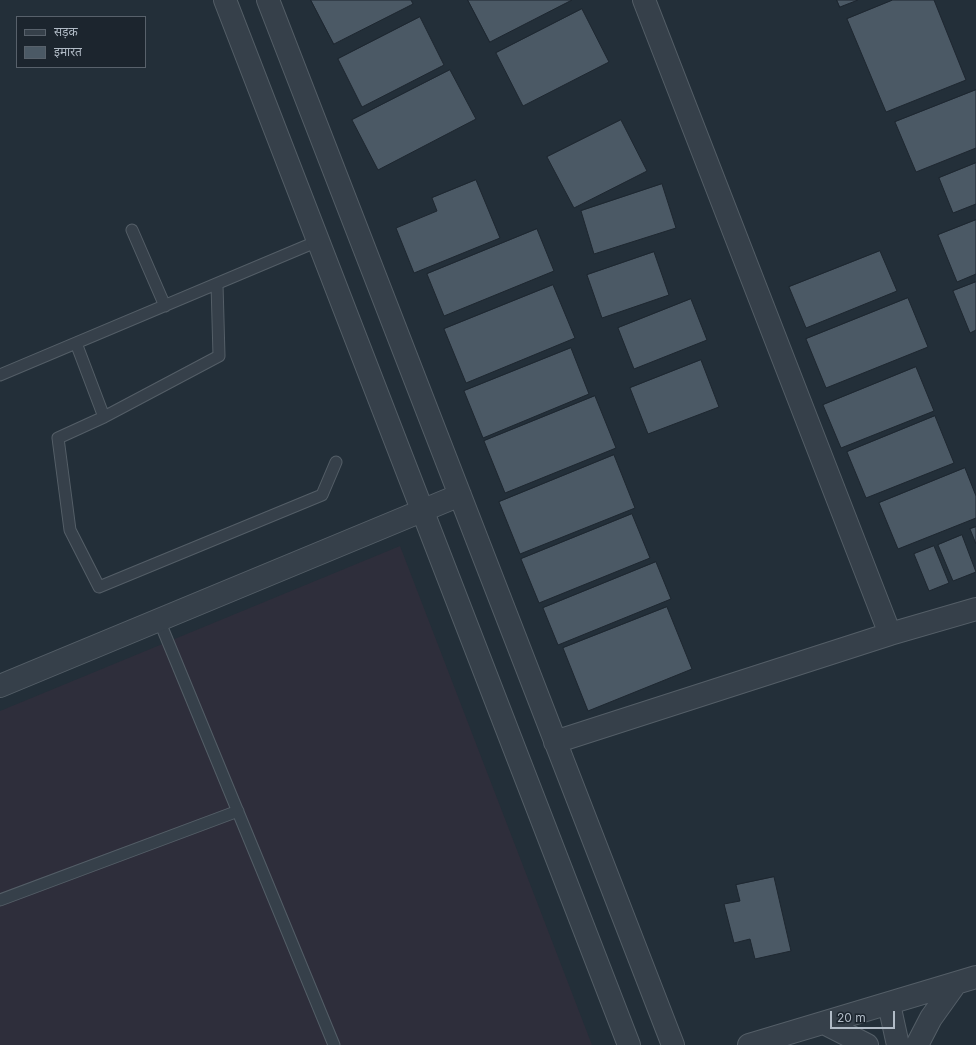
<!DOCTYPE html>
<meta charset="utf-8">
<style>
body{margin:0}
#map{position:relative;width:976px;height:1045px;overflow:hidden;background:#232f39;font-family:Inter,"Noto Sans Devanagari",sans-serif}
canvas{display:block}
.legend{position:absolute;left:16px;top:16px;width:130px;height:52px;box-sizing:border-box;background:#1c252e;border:1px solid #58616b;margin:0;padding:5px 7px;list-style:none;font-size:12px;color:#b1bbc6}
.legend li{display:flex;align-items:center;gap:8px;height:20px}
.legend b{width:20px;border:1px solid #58616b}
.scale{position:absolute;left:830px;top:1011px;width:65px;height:18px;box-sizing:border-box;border:2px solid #b1bbc6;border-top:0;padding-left:5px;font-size:12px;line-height:14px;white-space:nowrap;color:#b1bbc6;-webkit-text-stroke:3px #1c252e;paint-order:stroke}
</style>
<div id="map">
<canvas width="976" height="1045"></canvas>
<ul class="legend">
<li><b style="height:5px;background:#36404a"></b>सड़क</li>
<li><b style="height:11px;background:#4b5965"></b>इमारत</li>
</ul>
<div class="scale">20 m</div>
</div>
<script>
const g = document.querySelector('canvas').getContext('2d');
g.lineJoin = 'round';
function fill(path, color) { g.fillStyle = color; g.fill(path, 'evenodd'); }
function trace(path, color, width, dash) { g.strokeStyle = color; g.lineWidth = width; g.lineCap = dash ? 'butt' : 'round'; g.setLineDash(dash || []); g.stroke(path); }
const medical = new Path2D(`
 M400,546l192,499h-592v-334z`);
const building = new Path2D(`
 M311,0h100l2,4 -79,40z
 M468,0h104l-82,42z
 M837,0h21l-18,7z
 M893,0h41l32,80 -80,32 -39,-93z
 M582,9l27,53 -86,44 -27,-53z
 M420,17l24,48 -82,42 -24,-48z
 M450,70l26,49 -98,51 -26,-50z
 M976,90v58l-60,24 -21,-50z
 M621,120l26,51 -73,37 -27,-51z
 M976,163v41l-23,9 -14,-35z
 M476,180l24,58 -86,35 -18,-45 41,-17 -5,-13z
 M662,184l14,44 -82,26 -13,-43z
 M976,220v54l-19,8 -19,-47z
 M537,229l17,42 -110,45 -17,-42z
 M880,251l17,40 -91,37 -17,-41z
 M654,252l15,43 -67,23 -15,-43z
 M976,282v48l-6,3 -17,-42z
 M553,285l22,53 -109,45 -22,-54z
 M908,298l20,49 -102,41 -20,-49z
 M691,299l16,41 -73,29 -16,-41z
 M571,348l18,46 -106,44 -19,-47z
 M701,360l18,47 -71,27 -18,-46z
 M916,367l18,44 -93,37 -18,-43z
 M595,396l21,52 -111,45 -21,-52z
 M935,416l19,47 -88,35 -19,-46z
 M614,455l21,53 -115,46 -21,-52z
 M965,468l11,28v22l-78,31 -19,-46z
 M632,514l18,44 -111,45 -18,-44z
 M976,527v17l-6,-15z
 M962,535l14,37 -23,9 -15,-36z
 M934,546l15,37 -20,8 -15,-37z
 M656,562l15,37 -113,46 -15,-37z
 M667,607l25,62 -104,42 -25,-63z
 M774,877l17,74 -36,8 -5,-20 -16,4 -10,-39 16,-3 -4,-16z`);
const service = new Path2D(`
 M132,230l33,76
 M217,284l2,72 -115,61 -46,21 12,92 29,57 223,-92 14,-33
 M76,343l28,74
 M0,375l318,-134
 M159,620l175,425
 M0,900l238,-89`);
const minor = new Path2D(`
 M225,0l404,1045
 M268,0l405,1045
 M644,0l246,634
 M0,686l460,-191
 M555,742l335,-108 86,-25
 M889,1004l9,41
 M824,1023l43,22
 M749,1045l227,-68
 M917,1045l14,-27 25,-35`);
fill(medical, '#2e2e3b');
fill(building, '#4b5965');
trace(building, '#1e2730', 1);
trace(service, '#545e67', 13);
trace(minor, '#545e67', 24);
trace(service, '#36404a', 11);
trace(minor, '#36404a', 22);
</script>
